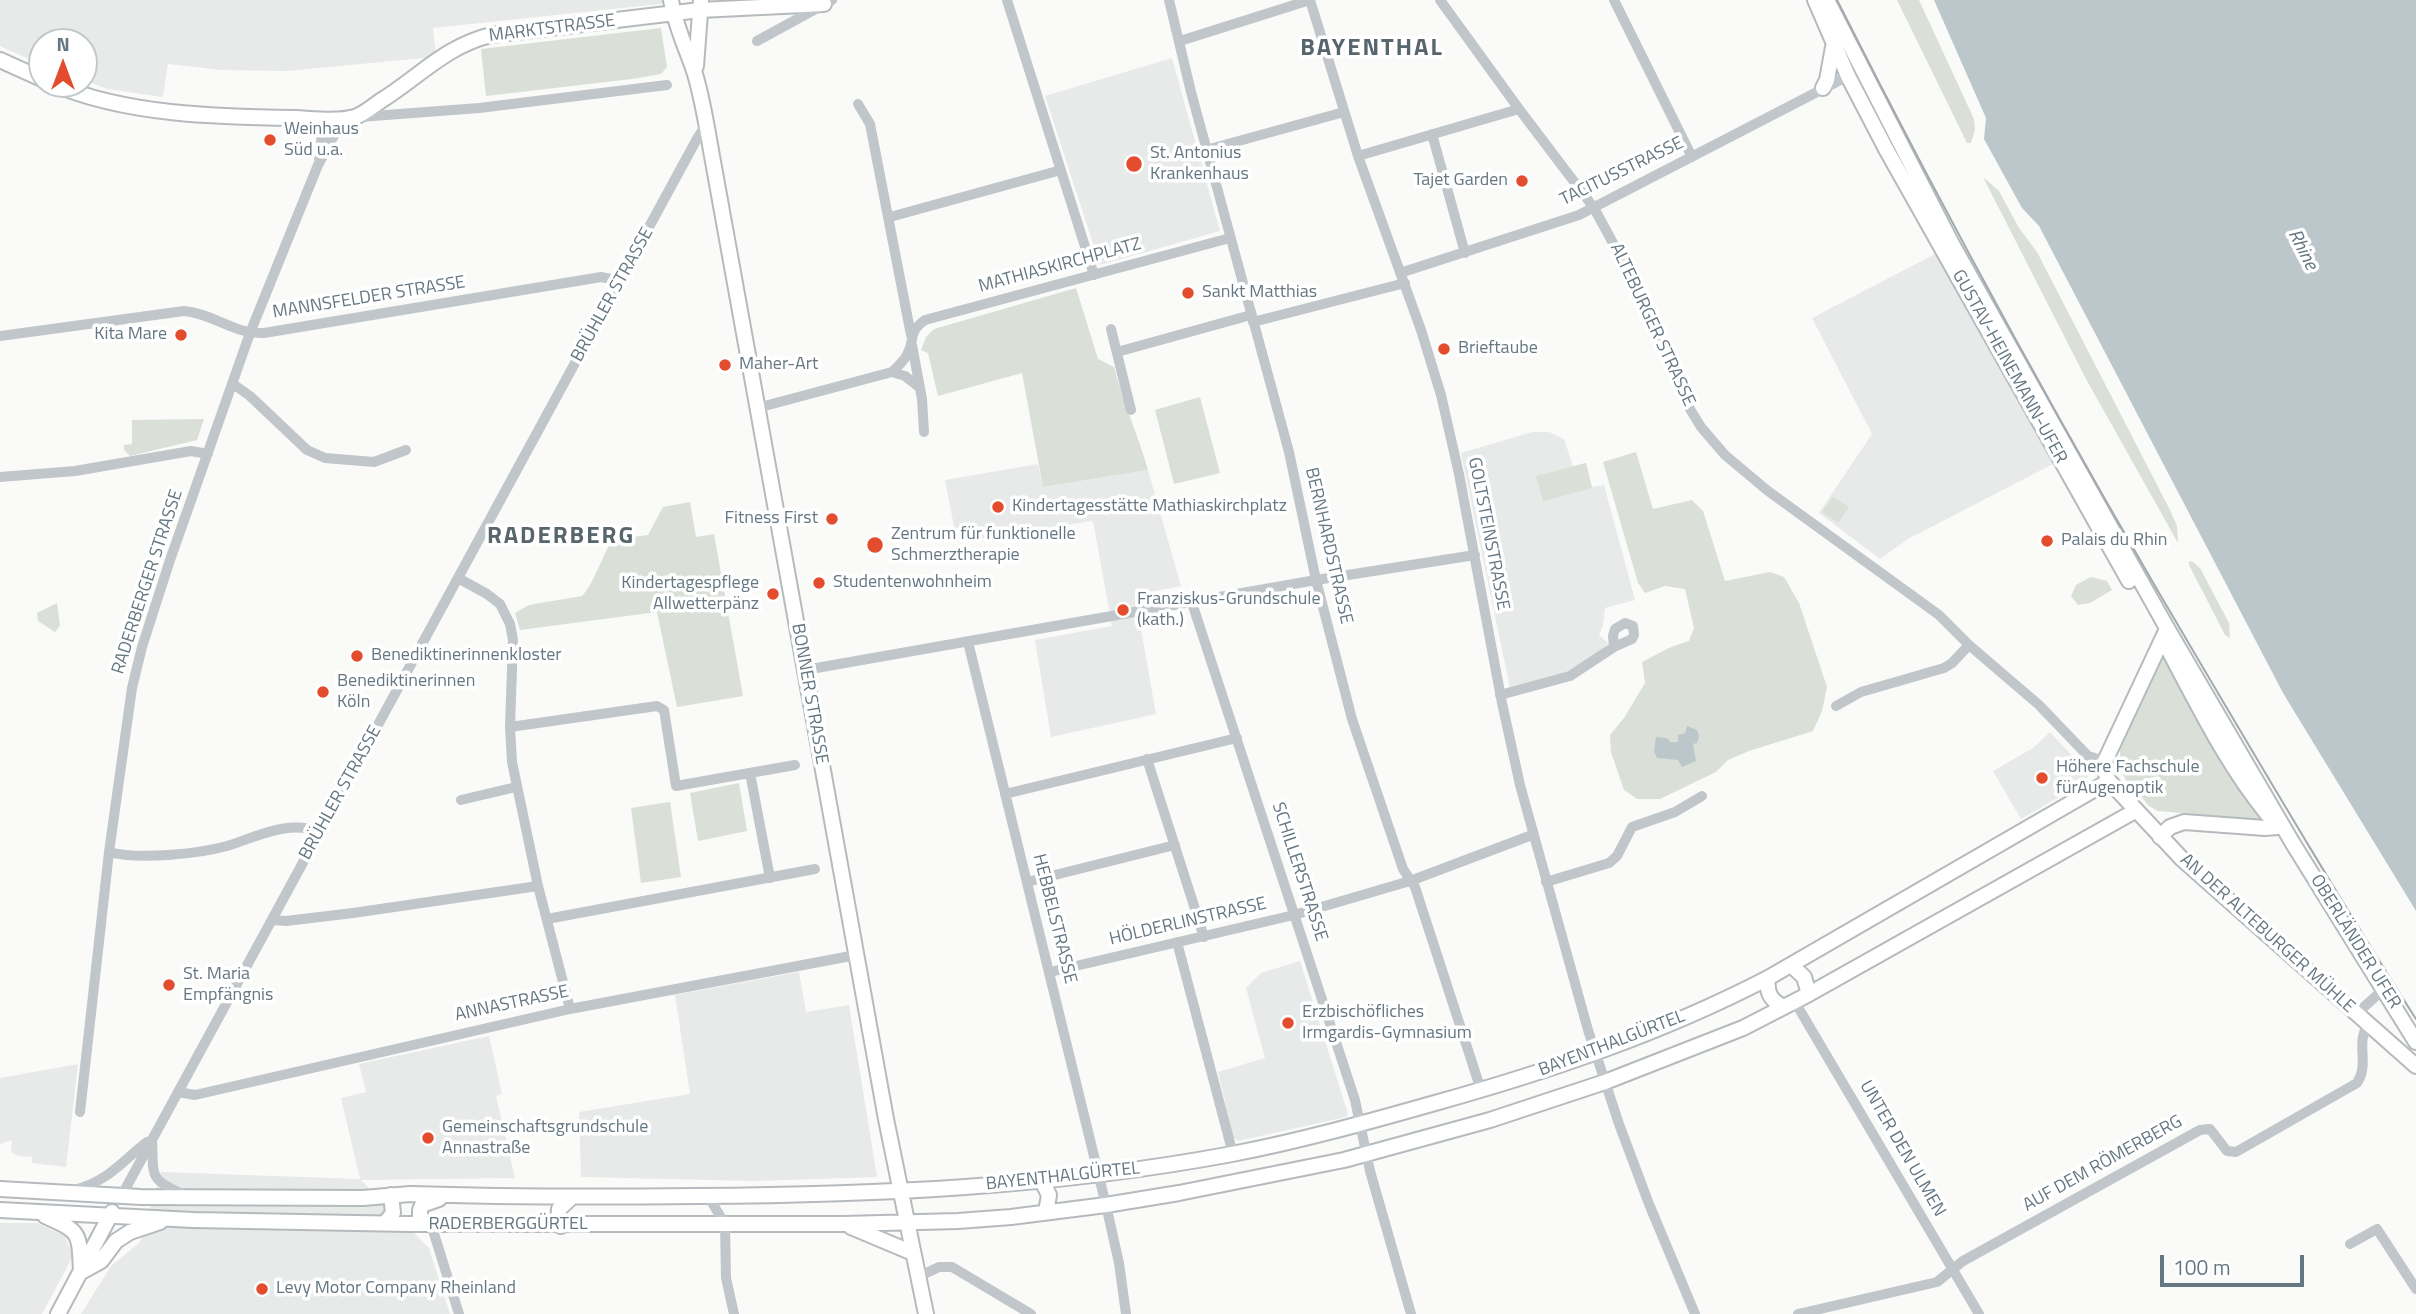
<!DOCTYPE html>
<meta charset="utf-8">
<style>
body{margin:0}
#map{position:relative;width:2416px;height:1314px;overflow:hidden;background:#fafaf8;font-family:"Titillium Web",sans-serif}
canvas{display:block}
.north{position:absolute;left:28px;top:28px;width:70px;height:70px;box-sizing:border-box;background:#fff;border:2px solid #c1c9cd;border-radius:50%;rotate:0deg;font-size:19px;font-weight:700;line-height:28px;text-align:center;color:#657782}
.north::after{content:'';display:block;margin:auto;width:24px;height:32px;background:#e34d2e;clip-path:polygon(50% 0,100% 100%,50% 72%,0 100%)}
.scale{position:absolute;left:2160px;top:1255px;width:144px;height:32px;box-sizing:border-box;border:4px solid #657782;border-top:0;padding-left:9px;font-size:21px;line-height:24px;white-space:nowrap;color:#657782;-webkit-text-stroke:5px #fff;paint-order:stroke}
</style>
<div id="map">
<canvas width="2416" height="1314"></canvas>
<div class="north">N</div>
<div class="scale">100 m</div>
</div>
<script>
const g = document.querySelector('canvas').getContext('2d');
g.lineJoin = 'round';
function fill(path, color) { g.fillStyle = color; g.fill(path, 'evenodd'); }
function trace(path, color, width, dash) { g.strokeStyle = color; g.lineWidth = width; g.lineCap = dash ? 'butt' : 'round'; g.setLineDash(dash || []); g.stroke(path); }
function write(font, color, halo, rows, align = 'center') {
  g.font = font + ' "Titillium Web",sans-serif'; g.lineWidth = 7; g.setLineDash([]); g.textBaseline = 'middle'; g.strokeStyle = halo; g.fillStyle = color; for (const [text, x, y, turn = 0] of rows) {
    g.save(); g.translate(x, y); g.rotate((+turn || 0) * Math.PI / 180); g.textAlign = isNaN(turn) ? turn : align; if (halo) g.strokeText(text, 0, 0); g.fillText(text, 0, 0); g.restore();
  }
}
const built = new Path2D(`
 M0,0h668l1,3 -236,25 3,29 -150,14 -64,-1 -54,-6 -5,33 -56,-8 -23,-9v-38h-42v23l-42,-19z
 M1172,58l48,173 -120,34 -55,-169z
 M1935,254l118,210 -145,75 -28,20 -61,-46 53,-79 -60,-116z
 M1532,432h17l15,7 9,27 13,-3 6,24 12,-2 31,115 -30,8 -2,17 -4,10 9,8 -9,10 -27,18 -62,17 -49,-235z
 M1038,464l5,23 105,-17 33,116 -46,9 21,119 -105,23 -16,-97 77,-14 -19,-105 -136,21 -12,-62z
 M2050,732l39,42 -4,8 -64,37 -28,-48 40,-23z
 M1300,961l48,153 -2,3 -108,24 -5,-4 -15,-65 47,-14 -19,-70 15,-15z
 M799,972l7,40 43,-7 28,172 -122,4 -174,-4 -2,-65 111,-18 -15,-99z
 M489,1036l13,58 -6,2 19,82 -154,2 68,68 21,66h-369l30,-48 29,-24 21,-70 199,7 -19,-81 25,-6 -7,-28z
 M78,1064l-12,103 -34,-4v-6l-13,-1 -8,-4 1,-12 -12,4v-66z
 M0,1223h37l28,13 8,20 -31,58h-42z`);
const green = new Path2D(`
 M1897,0h22l55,119 1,11 -4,13h-4z
 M661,28l6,39 -6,7 -29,5 -146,17 -5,-47z
 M1983,177l16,14 20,37 18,24 133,258 7,16 1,17 -92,-164z
 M1076,288l22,71 16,8c9,35 24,68 34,103l-105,17 -21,-114 -84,23 -10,-43 -7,-3 5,-13 8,-8z
 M1200,397l20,76 -46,11 -19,-74z
 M204,419l-7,21 -67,16 -6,-6v-5l8,-1v-24z
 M1636,452l17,57 39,-9 11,11 22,70 45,-9 14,5 15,26 28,84 -5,24 -9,20 -64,20 -21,9 -12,12 -56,27h-23l-13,-9 -13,-38 -1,-17 14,-17 21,-35 -3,-21 29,-15 18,-6 5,-13 -9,-39 -20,-3 -20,7 -7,-10 -35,-121z
 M1586,463l6,25 -49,13 -7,-25z
 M1833,497l16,10 -11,16 -16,-11z
 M690,502l6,35 18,-3 29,162 -66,11 -20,-95 -137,18 -5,-17 14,-8 53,-9c12,-13 20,-39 30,-56l36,-5 15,-28z
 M2189,561l4,1 7,6 29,55 1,15 -5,-3 -36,-70z
 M2091,577l16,4 5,9 -22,13 -12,2 -7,-9 5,-11z
 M57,603l3,23 -5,6 -17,-11 -1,-8z
 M2166,656l69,123 26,41 -103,-9 -9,-5 -18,-22 -2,1 -9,-16v-19l40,-91z
 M739,783l8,48 -49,10 -8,-48z
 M670,802l11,75 -40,6 -10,-75z`);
const water = new Path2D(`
 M1934,0h482v911l-133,-218 -244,-467 -17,-18 -38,-69 2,-21z
 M1687,726l10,4 2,6 -2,7 -4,1 3,17 -14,6 -4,-7 -21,-2 -3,-7 2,-14 11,1 3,4h8v-7l7,-2z`);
const minor = new Path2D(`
 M1007,0l87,275
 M1169,0l22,92 98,360 27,128 36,139 51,150 12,18 66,203
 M1310,0l48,156 63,174 20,65 18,79 43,229 18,82 68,245 31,94 30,80 46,110
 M1440,0l79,109 75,99 52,96 39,97 16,26 24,28 43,36 171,124 30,30 70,60 49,51 17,5
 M1614,0l78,157
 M757,41l75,-41
 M1180,41l130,-41
 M858,104l12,20 41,211
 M360,117l119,-9 188,-23
 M1432,134l33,119
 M1206,150l138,-38
 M1358,156l161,-47
 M319,158l5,-39
 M890,217l171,-47
 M1400,273l179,-58 269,-139
 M1253,322l152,-39
 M1111,329l20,81
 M0,336l184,-25c28,2 52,24 80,22l337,-56 20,4
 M912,345l10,54 2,33
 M1117,352l134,-37
 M892,372l13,4 14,11
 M233,384l17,12 57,54 18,8 49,4 32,-12
 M757,408l135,-36c5,-5 12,-11 15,-17 9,-17 0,-22 18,-35l305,-82
 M0,477l75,-6 116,-20 17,3
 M458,578l29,16 13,10 10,20 3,16 -3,87 2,35 26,124 32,123
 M1192,603l163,497 15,71 41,143
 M968,642l138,563 13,58 7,51
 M805,670l511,-90 159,-25
 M1500,695l70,-19 44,-29 18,-8 2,-4 -1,-9 -8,-3 -10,6 -2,7 1,11
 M1836,706l25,-14 83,-24 8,-5 17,-18
 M510,727l147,-21 7,4 12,76 119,-21
 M1147,759l57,178
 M750,773l20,105
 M1005,794l232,-56
 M461,800l55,-13
 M109,852c29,8 89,2 118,-6 29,-9 62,-27 93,-14
 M1027,882l148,-37
 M1546,882l63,-19 8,-7 15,-29 43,-15 27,-16
 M547,919l268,-50
 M272,920l14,1 67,-8 185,-27
 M1177,942l56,212
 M1050,972l244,-57 116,-34 122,-46
 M1795,1002l184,312
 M2356,1014l28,-25
 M178,1092l17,3 375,-86 286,-54
 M80,1112l29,-260 23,-164 10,-41 28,-87 80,-227 68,-168 18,-33 1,-14
 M152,1139c2,37 -5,40 33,56
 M74,1190c35,-9 47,-28 73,-48
 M122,1195l576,-1058 8,-12
 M708,1196l17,28 1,54 8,36
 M431,1224l28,90
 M2350,1244l27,-15 39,60
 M918,1277l21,-10h13l79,47
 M1798,1314l139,-32 26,-21 237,-131 10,-1 17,22 9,1 121,-69c13,-19 -2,-40 11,-58`);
const major = new Path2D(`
 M671,0c4,26 16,49 24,74 8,27 12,54 17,82l174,963 40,195
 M1815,0l33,76 38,73 243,432
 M1827,0l125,244 215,384 125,214 124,200
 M0,60l42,19
 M696,66l5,-66
 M54,84c71,31 165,33 242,34 18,1 41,4 59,-1 9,-3 19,-12 27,-17 38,-24 64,-54 109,-65l209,-25 124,-6
 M1823,88l4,-8 6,-33
 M2167,629l-62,132v11l4,9 73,78 234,207
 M2167,647c31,58 60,118 101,168
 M2160,837l10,-10 14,-5 81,6 12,-1
 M1791,965l13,12 5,17
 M1768,978c-2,15 3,23 16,29
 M1042,1181l7,14 -3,17
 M0,1189l141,8 222,1 47,-4c95,3 191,3 286,2 180,-1 359,-9 536,-42 68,-13 136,-32 203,-51 115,-32 227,-70 333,-125l341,-197
 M0,1210l193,10 217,4h433l115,-3 53,-4 95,-12 73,-12 165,-33 146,-40 115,-38 138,-54 66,-34 326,-183
 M45,1216c36,16 34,16 36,55
 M385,1223l8,-10 -2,-18
 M420,1224v-14l2,-5 17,-6
 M561,1226l-3,-4 1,-13 13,-12
 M851,1227l62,26
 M81,1272l20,-11 15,-20 14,-9 30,-10
 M58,1314l54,-102`);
const tram = new Path2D(`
 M1837,0c115,228 238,452 368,671 69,117 138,234 211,348`);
const markers = [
 [270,140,7,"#e34d2e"],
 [1134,164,9,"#e34d2e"],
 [1522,181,7,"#e34d2e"],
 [1188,293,7,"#e34d2e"],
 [181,335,7,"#e34d2e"],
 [1444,349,7,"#e34d2e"],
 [725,365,7,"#e34d2e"],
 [998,507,7,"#e34d2e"],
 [832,519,7,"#e34d2e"],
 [2047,541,7,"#e34d2e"],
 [875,545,9,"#e34d2e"],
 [819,583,7,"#e34d2e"],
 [773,594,7,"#e34d2e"],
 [1123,610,7,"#e34d2e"],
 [357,656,7,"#e34d2e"],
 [323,692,7,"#e34d2e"],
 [2042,778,7,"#e34d2e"],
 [169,985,7,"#e34d2e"],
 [1288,1023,7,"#e34d2e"],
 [428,1138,7,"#e34d2e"],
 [262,1289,7,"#e34d2e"]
];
const streetNames = [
 ["MARKTSTRASSE",552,29,-7],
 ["TACITUSSTRASSE",1622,172,-26],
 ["MATHIASKIRCHPLATZ",1060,266,-15],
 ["BRÜHLER STRASSE",613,295,-61],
 ["MANNSFELDER STRASSE",369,298,-9],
 ["ALTEBURGER STRASSE",1652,325,65],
 ["GUSTAV-HEINEMANN-UFER",2009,367,61],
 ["GOLTSTEINSTRASSE",1488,534,79],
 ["BERNHARDSTRASSE",1328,546,77],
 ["RADERBERGER STRASSE",148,582,-72],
 ["BONNER STRASSE",809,694,80],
 ["BRÜHLER STRASSE",341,793,-61],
 ["SCHILLERSTRASSE",1299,872,72],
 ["HEBBELSTRASSE",1054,919,76],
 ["HÖLDERLINSTRASSE",1188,922,-13],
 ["AN DER ALTEBURGER MÜHLE",2267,934,42],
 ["OBERLÄNDER UFER",2355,942,58],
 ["ANNASTRASSE",512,1004,-12],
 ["BAYENTHALGÜRTEL",1612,1044,-21],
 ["UNTER DEN ULMEN",1902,1149,60],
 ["AUF DEM RÖMERBERG",2103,1164,-29],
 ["BAYENTHALGÜRTEL",1063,1177,-6],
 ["RADERBERGGÜRTEL",508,1225]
];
const poiNames = [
 ["Weinhaus",284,130],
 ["Süd u.a.",284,151],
 ["St. Antonius",1150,154],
 ["Krankenhaus",1150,175],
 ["Tajet Garden",1508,181,"right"],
 ["Sankt Matthias",1202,293],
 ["Kita Mare",167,335,"right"],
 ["Brieftaube",1458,349],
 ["Maher-Art",739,365],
 ["Kindertagesstätte Mathiaskirchplatz",1012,507],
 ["Fitness First",818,519,"right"],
 ["Zentrum für funktionelle",891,535],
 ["Schmerztherapie",891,556],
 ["Palais du Rhin",2061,541],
 ["Studentenwohnheim",833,583],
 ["Kindertagespflege",759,584,"right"],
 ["Allwetterpänz",759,605,"right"],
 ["Franziskus-Grundschule",1137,600],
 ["(kath.)",1137,621],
 ["Benediktinerinnenkloster",371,656],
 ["Benediktinerinnen",337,682],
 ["Köln",337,703],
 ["Höhere Fachschule",2056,768],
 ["fürAugenoptik",2056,789],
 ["St. Maria",183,975],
 ["Empfängnis",183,996],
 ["Erzbischöfliches",1302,1013],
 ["Irmgardis-Gymnasium",1302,1034],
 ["Gemeinschaftsgrundschule",442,1128],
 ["Annastraße",442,1149],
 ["Levy Motor Company Rheinland",276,1289]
];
const waterNames = [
 ["Rhine",2302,250,63]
];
const districtNames = [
 ["BAYENTHAL",1372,49],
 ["RADERBERG",561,537]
];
fill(built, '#e8e9e9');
fill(green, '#dadfd7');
fill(water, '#bbc7cb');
trace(major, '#b5babe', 18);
trace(minor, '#c1c6ca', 10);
trace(major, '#fff', 14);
trace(tram, '#a2aaaf', 2);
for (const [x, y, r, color] of markers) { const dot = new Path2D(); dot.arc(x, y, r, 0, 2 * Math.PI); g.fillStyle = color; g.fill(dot); trace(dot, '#fff', 2.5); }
write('18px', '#657782', '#fff', streetNames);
write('18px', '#657782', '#fff', poiNames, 'left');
write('italic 19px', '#60767c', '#fff', waterNames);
g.letterSpacing = '2px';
write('bold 24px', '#57656d', '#fff', districtNames);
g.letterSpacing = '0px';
</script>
